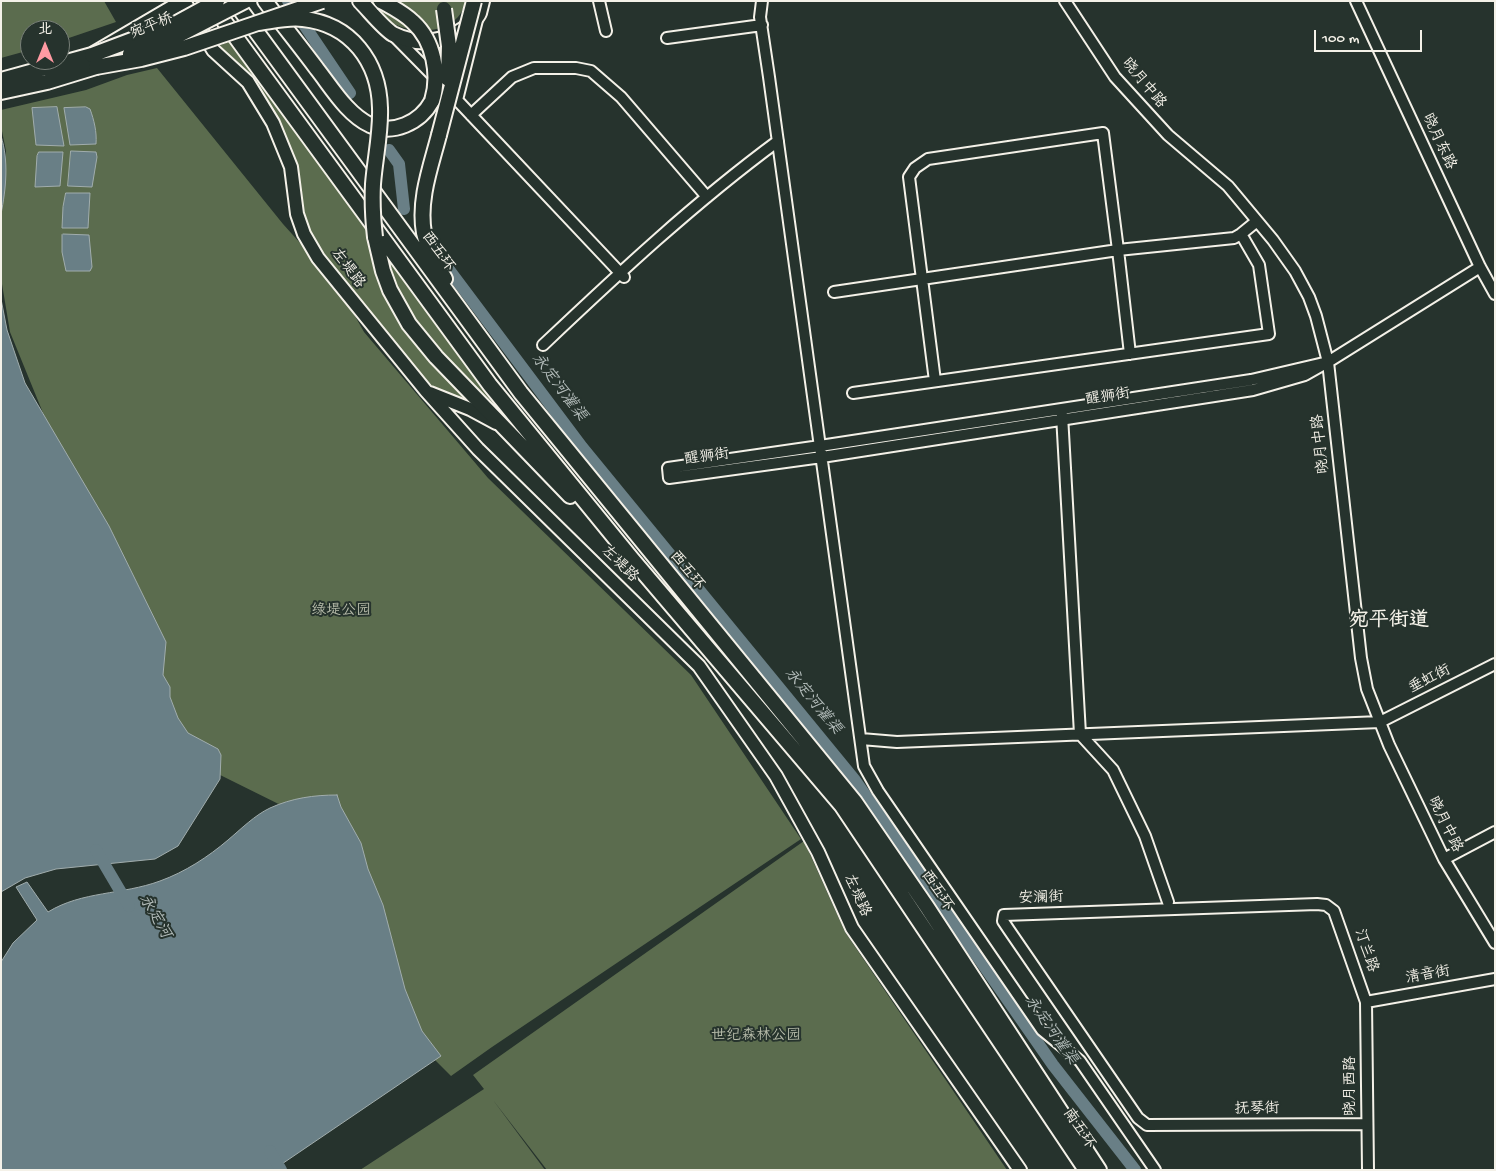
<!DOCTYPE html>
<meta charset="utf-8">
<style>
body{margin:0}
#map{position:relative;width:1496px;height:1171px;overflow:hidden;background:#26332d;font-family:"Gochi Hand","LXGW WenKai TC",sans-serif}
canvas{display:block}
.frame{position:absolute;inset:0;border:2px solid #f4f1e8;pointer-events:none}
.north{position:absolute;left:20px;top:20px;width:50px;height:50px;box-sizing:border-box;background:#26332d;border:1px solid #787f78;border-radius:50%;rotate:0deg;font-size:14px;font-weight:700;line-height:20px;text-align:center;color:#f4f1e8}
.north::after{content:'';display:block;margin:auto;width:18px;height:22px;background:#ff9aa2;clip-path:polygon(50% 0,100% 100%,50% 72%,0 100%)}
.scale{position:absolute;left:1314px;top:30px;width:108px;height:22px;box-sizing:border-box;border:2px solid #f4f1e8;border-top:0;padding-left:6px;font-size:15px;line-height:18px;white-space:nowrap;color:#f4f1e8;-webkit-text-stroke:4px #26332d;paint-order:stroke}
</style>
<div id="map">
<canvas width="1496" height="1171"></canvas>
<div class="frame"></div>
<div class="north">北</div>
<div class="scale">100 m</div>
</div>
<script>
const g = document.querySelector('canvas').getContext('2d');
g.lineJoin = 'round';
function fill(path, color) { g.fillStyle = color; g.fill(path, 'evenodd'); }
function trace(path, color, width, dash) { g.strokeStyle = color; g.lineWidth = width; g.lineCap = dash ? 'butt' : 'round'; g.setLineDash(dash || []); g.stroke(path); }
function write(font, color, halo, rows, align = 'center') {
  g.font = font + ' "Gochi Hand","LXGW WenKai TC",sans-serif'; g.lineWidth = 4; g.setLineDash([]); g.textBaseline = 'middle'; g.strokeStyle = halo; g.fillStyle = color; for (const [text, x, y, turn = 0] of rows) {
    g.save(); g.translate(x, y); g.rotate((+turn || 0) * Math.PI / 180); g.textAlign = isNaN(turn) ? turn : align; if (halo) g.strokeText(text, 0, 0); g.fillText(text, 0, 0); g.restore();
  }
}
const green = new Path2D(`
 M1,1h103l12,21 -56,19v-11h-30v20l-29,8z
 M370,1h96c-8,33 -48,35 -74,22 -8,-4 -17,-14 -22,-22z
 M231,41l127,177 152,201 -38,-13 -46,-21 -108,-134 -9,-20 -29,-103 -64,-81z
 M157,68l126,156 54,60 27,48 124,146 203,197 110,164 -309,208 -41,29 -66,-66 -58,-182 -121,-60 -64,-95 -41,-118 -91,-223 -9,-54v-55l5,-72 -5,-25v-16l85,-20 41,-15z
 M804,841l41,91 162,238h-460l-54,-70 52,70h-185l124,-81 -11,-14z`);
const water = new Path2D(`
 M57,107l7,39 -28,-1 -4,-37z
 M86,107l4,2c4,11 7,23 6,35l-26,1 -6,-37z
 M1,136c8,25 5,53 0,78z
 M71,151l25,1 1,5 -5,30 -24,-1z
 M39,152h24l-3,34 -25,1 2,-31z
 M66,193h24l-2,35h-26l1,-21z
 M63,234l26,1 3,32 -2,4h-24l-4,-19v-17z
 M1,299l6,31 18,53 84,143 57,116 -3,33 7,12v10l8,21 10,15 30,16 3,6 -1,24 -42,67 -23,13 -99,10 -31,9 -24,14z
 M337,795l4,12 20,36 7,26 15,36 22,84 17,42 19,25 -168,114h-272v-208l12,-19 24,-23 -21,-33 11,-5 21,30c34,-21 74,-17 112,-31 25,-9 48,-24 68,-41 13,-11 27,-25 42,-32 22,-10 44,-13 67,-13z`);
const river = new Path2D(`
 M288,1l62,92
 M389,150l10,14 5,45
 M447,267l135,180 272,332 199,286 82,105
 M96,850l33,56
 M270,1151l11,19`);
const minor = new Path2D(`
 M599,1l7,30
 M762,1l-2,16 9,60 95,689 14,25 164,239 38,31 75,109
 M1065,1l50,76 53,58 60,51 45,54 22,31 14,26 7,19 12,46 33,296 6,31 22,56 55,114 51,84
 M1356,1l124,266 15,27
 M395,37l62,63 167,177
 M667,38l95,-13
 M457,100l21,-84
 M471,115l41,-38 22,-9h42l15,3 30,26 86,100
 M834,292l284,-42 -15,-117 -175,26 -13,9 -6,9 26,204
 M543,345c75,-71 151,-142 235,-204
 M1130,354l-12,-104 116,-12 7,-4
 M1328,362l-77,18 -431,66 -152,22 1,10 153,-21 431,-67 52,-15 23,-13 152,-95
 M853,393l416,-59 -10,-69 -18,-31 16,-13
 M1062,415l18,319 33,36 32,66 23,66
 M861,739l36,3 483,-20 115,-58
 M1444,859l51,-27
 M1366,1002l129,-23
 M1367,1124l-220,1 -9,-7 -129,-188 -6,-9 1,-6 313,-11 9,1 8,6 32,91 2,168`);
const major = new Path2D(`
 M184,1l29,49 35,32 25,41 18,44 6,47 7,20 14,24 108,133 52,58 221,217 77,110 42,76 34,76 168,242
 M430,393l40,16 26,14`);
const highway = new Path2D(`
 M234,1l287,392 334,409 72,105 172,263
 M265,1c17,23 35,45 52,68 15,19 30,45 53,56 23,10 50,-2 62,-24
 M360,1c9,9 23,27 33,33 26,13 59,9 79,-12 3,-3 6,-6 7,-9 1,-4 2,-8 3,-12
 M213,6l277,379 142,174 210,247 244,364
 M1,80l91,-25 92,-54
 M1,92l46,-10 49,-15
 M439,135c-8,31 -21,65 -15,98 4,17 13,32 21,46
 M375,237l8,34 7,19 19,34 27,33 134,139`);
const highwayBridge = new Path2D(`
 M381,1c11,6 23,12 32,21 21,19 27,53 19,79
 M444,9l5,37 -1,33
 M258,23c15,-2 30,-6 45,-4 48,5 76,43 77,89 1,25 -5,50 -7,76 -1,18 0,35 2,53
 M130,54l49,-19 66,-34
 M92,55l85,-32 40,-22
 M96,67l45,-8 43,-11 138,-47
 M439,135l35,-134`);
const streetNames = [
 ["宛平桥",152,27,-22],
 ["晓月中路",1143,84,50],
 ["晓月东路",1438,142,65],
 ["西五环",437,252,54],
 ["左堤路",347,269,53],
 ["醒狮街",1108,398,-9],
 ["晓月中路",1322,444,-96],
 ["醒狮街",707,458,-8],
 ["左堤路",619,565,44],
 ["西五环",686,571,51],
 ["垂虹街",1430,680,-27],
 ["晓月中路",1444,825,64],
 ["西五环",936,891,56],
 ["左堤路",856,896,65],
 ["安澜街",1041,899,-2],
 ["汀兰路",1365,951,71],
 ["清音街",1428,976,-10],
 ["晓月西路",1352,1086,-90],
 ["抚琴街",1257,1110,-1],
 ["南五环",1078,1129,56]
];
const parkNames = [
 ["绿堤公园",341,612],
 ["世纪森林公园",756,1037]
];
const waterNames = [
 ["永定河灌渠",558,388,53],
 ["永定河灌渠",812,702,51],
 ["永定河",154,917,60],
 ["永定河灌渠",1050,1031,55]
];
const districtNames = [
 ["宛平街道",1389,622]
];
fill(green, '#5b6c4e');
fill(water, '#697f86');
trace(water, '#a1adad', 1);
trace(river, '#697f86', 12);
trace(minor, '#f4f1e8', 14);
trace(major, '#f4f1e8', 16);
trace(highway, '#f4f1e8', 18);
trace(minor, '#26332d', 10);
trace(major, '#26332d', 12);
trace(highway, '#26332d', 14);
trace(highwayBridge, '#f4f1e8', 18, []);
trace(highwayBridge, '#26332d', 14);
write('15px', '#f4f1e8', '#26332d', streetNames);
write('15px', '#b7bcaa', '#26332d', parkNames);
write('italic 16px', '#b5bebc', '#26332d', waterNames);
write('bold 20px', '#f4f1e8', '#26332d', districtNames);
</script>
